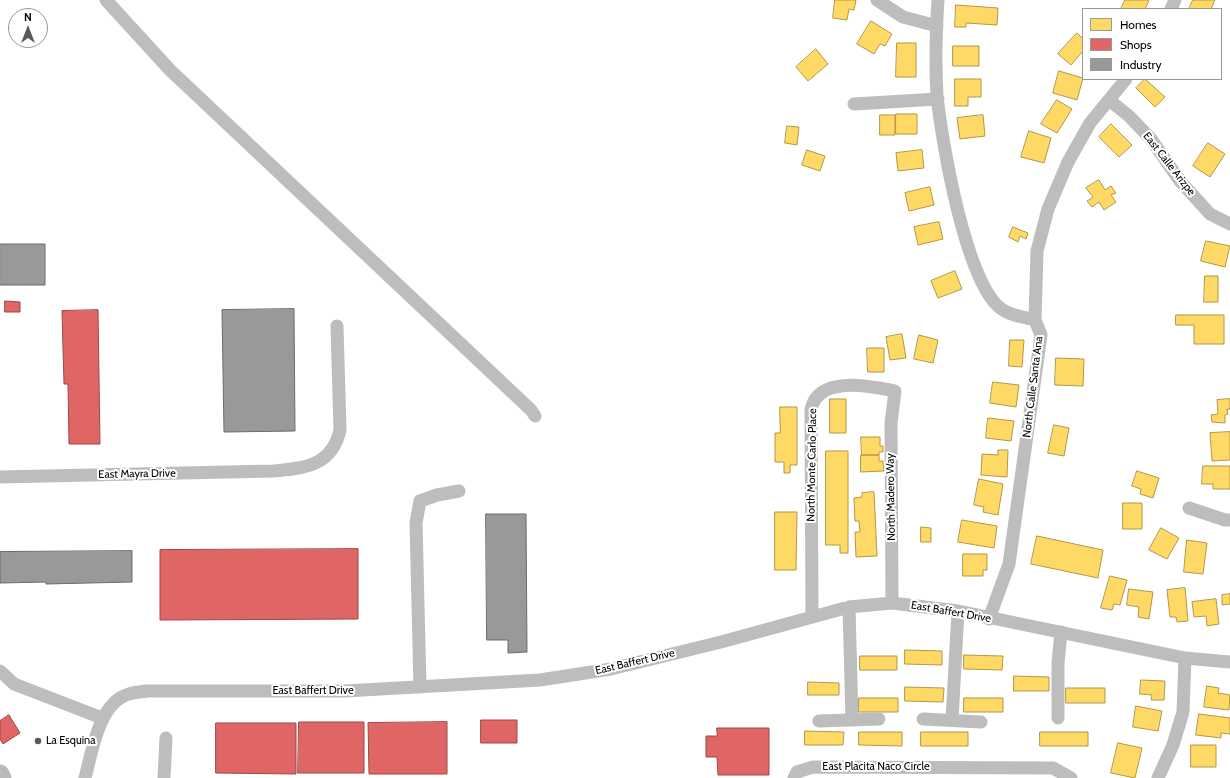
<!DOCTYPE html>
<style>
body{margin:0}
#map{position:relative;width:1230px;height:778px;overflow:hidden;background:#fff;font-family:Cabin,sans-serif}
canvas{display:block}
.legend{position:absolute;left:1082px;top:8px;width:140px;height:72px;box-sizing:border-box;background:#fff;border:1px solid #999;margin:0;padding:5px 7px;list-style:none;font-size:12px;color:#000}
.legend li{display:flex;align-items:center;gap:8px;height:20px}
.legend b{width:20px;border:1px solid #999}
.north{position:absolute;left:8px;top:8px;width:40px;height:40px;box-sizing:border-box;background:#fff;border:1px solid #999;border-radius:50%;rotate:0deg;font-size:11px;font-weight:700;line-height:16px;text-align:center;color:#000}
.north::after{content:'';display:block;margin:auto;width:14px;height:18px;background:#595959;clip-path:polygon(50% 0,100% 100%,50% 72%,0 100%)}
</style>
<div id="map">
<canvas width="1230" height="778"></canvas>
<ul class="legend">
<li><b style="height:11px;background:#ffd966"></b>Homes</li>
<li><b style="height:11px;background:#e06666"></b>Shops</li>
<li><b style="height:11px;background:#999"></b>Industry</li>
</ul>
<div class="north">N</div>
</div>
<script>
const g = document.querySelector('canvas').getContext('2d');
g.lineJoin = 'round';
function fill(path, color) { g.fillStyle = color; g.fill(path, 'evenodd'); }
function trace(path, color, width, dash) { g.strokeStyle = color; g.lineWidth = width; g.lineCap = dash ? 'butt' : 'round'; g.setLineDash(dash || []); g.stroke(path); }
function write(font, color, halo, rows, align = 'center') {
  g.font = font + ' Cabin,sans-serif'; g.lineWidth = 4; g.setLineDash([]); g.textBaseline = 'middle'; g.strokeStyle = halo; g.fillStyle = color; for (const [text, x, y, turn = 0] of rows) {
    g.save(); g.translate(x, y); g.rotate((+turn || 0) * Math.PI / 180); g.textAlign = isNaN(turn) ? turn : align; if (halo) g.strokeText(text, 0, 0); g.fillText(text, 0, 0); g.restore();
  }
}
const homes = new Path2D(`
 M835,0h21l-2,10 -5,-1 -2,11 -14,-2z
 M1125,0h22l2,1 -4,8h-24z
 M1193,0h22l-4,9h-22z
 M956,5l42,3 -1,17 -31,-2v4h-11z
 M871,21l21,13 -7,12 -5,-2 -6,10 -17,-10z
 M1077,33l6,6v12l-12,14 -13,-11z
 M897,43h19v34h-20z
 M953,46h26v20h-26z
 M816,49l12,15 -20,17 -12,-14z
 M1059,71l24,7 -6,22 -24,-7z
 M955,79h26v18h-13v9h-13z
 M1145,79l20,18 -10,10 -19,-19z
 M1057,100l15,9 -15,24 -16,-9z
 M896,114h21v20h-21z
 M880,115h15v20h-15z
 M983,115l2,21 -25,3 -3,-21z
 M1111,124l21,21 -13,12 -20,-20z
 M787,126l12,1 -2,18 -12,-2z
 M1029,131l22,7 -7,25 -23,-6z
 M1208,143l17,11 -15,23 -17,-11z
 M807,150l18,6 -5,15 -18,-6z
 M922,150l2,18 -26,3 -2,-18z
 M1099,180l6,10 6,-4 5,7 -5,2 5,7 -12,8 -5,-8 -7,5 -5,-6 6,-4 -7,-9z
 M930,187l4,18 -25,6 -4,-18z
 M939,222l4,17 -25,6 -4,-18z
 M1013,227l15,6 -2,6 -6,-3 -2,6 -9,-5z
 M1206,241l24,5 -5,21 -24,-6z
 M955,271l7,18 -24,9 -7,-17z
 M1205,276h13v26h-14z
 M1176,315h48v29h-30v-19h-18z
 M902,334l4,24 -16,2 -4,-23z
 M919,335l19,5 -5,23 -19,-4z
 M1010,340h14l-2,27 -13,-1z
 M867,348h17v24h-16z
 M1056,358l28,1 -1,27 -28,-1z
 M993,382l26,3 -3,22 -26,-4z
 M830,399h16v34h-16z
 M1230,399v10h-3l1,5 -3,1v8l-13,-1 -1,-7 7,-1 -1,-14z
 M780,407h17v58h-7v8h-6v-11h-9v-29h5z
 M988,418l26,3 -3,20 -25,-3z
 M1054,425l15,3 -5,28 -16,-3z
 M1230,432v28l-18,1 -2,-28z
 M861,437h19v9h3v6h-4v3h-17z
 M998,450h10l-1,27 -26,-2 1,-21 16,1z
 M826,451h22v102h-8v-8h-14z
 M861,455h18v6h4l1,10 -23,1z
 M1203,466h27v23h-17v-5h-11z
 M1137,471l22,7 -6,20 -13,-4 1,-5 -9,-3z
 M979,479l24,5 -5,31 -15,-3 1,-5 -10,-2z
 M874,492l3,64 -21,1 -1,-25h5l-1,-11h-4l-1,-23 8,-1v-4z
 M1123,503h19v26h-19z
 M775,512h22l-1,58h-21z
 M962,520l35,6 -3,22 -36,-6z
 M921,527l10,1v14h-10z
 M1161,528l18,10 -12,21 -18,-9z
 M1037,536l66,14 -5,28 -67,-14z
 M1187,540l20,3 -4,31 -19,-2z
 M963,554h24v16h-4v6h-20z
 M1110,576l17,4 -7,25 -6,-1 -2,6 -11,-2z
 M1185,588l3,33 -11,1 -1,-5h-6l-3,-27z
 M1129,589l24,3 -4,27 -11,-2 1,-10 -12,-2z
 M1230,594v10l-8,1v-10z
 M1216,599l3,25 -12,2 -1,-10 -12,1 -2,-15z
 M905,650l37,1v14l-37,-1z
 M964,655l39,1 -1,14 -38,-1z
 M860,656h37v14h-37z
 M1014,676l35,1v14h-35z
 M1141,680l24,1 -1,19h-13l1,-5 -12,-1z
 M808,682l31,1v12h-31z
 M1207,686l12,2 -1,5 12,2 -1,15 -25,-3z
 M905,687l39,1 -1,14 -38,-1z
 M1066,688h39v15h-39z
 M859,698h39v14h-39z
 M964,698h39v14h-39z
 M1136,706l26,5 -4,20 -25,-4z
 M1199,714l31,4v16l-9,-1v5l-25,-3z
 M805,731l39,1 -1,13h-38z
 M859,732h43v14l-43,-1z
 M921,732h47v14h-47z
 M1040,732h48v14h-48z
 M1118,743l24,5 -7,30 -24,-5z
 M1191,745h25v22h-25z`);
const shops = new Path2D(`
 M5,301l15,1v10h-15z
 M98,310l2,134h-31l-1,-60h-4l-2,-73z
 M358,549v70l-198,1v-70z
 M9,715l11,18 -17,11 -3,-5v-18z
 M481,720h36v23h-36z
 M299,722h65v51h-66z
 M447,722v52h-78l-1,-51z
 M216,723h80v51l-80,-1z
 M717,728h52v47h-51l-1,-18h-11v-21h11z`);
const industry = new Path2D(`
 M0,244h45v41h-45z
 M294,309l1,122 -71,1 -2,-122z
 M486,514h40l1,138 -19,1v-13h-21z
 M132,551v31l-86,2v-2l-46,1v-31z`);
const river = new Path2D(`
 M0,774l2,4`);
const minor = new Path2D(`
 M106,0l64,70 361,340 4,6
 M877,0l26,17 34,9
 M938,0c-2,31 -3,63 -1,95 4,42 29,193 66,215 8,6 22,7 32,10
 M1171,9l4,-9
 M1109,100l20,16 22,23 29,42 30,33 20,10
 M854,104l84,-5
 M0,477l273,-6c32,-3 59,-5 67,-41l-3,-104
 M1189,508l36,12h5
 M849,607l3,113
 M812,615l-1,-206c8,-34 59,-23 84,-18l-4,32 1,180
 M989,619l20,-55 32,-229 -6,-15 2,-69 11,-42 20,-47 22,-39 36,-44
 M0,671l14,13 88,34
 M420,687l-4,-164 4,-22 17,-6 22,-4
 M1058,718v-55l3,-31
 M923,719l58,3
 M952,720l6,-109
 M819,721l60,-2
 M85,778c7,-26 14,-76 44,-84 6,-2 12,-2 18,-3h198l195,-11 71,-11 110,-27 128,-35 43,-4 66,8 227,47 45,4
 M164,778l2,-40
 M794,778l3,-6 16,-5 240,1 18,10
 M1158,778l15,-33 10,-33 2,-54`);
const markers = [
 [38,741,4,"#595959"]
];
const streetNames = [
 ["East Calle Arizpe",1169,164,52],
 ["North Calle Santa Ana",1033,387,-83],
 ["North Monte Carlo Place",812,465,-89],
 ["East Mayra Drive",137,474,-1],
 ["North Madero Way",891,497,-91],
 ["East Baffert Drive",951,612,10],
 ["East Baffert Drive",635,662,-13],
 ["East Baffert Drive",313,691],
 ["East Placita Naco Circle",876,767]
];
const poiNames = [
 ["La Esquina",46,741]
];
fill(homes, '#ffd966');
trace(homes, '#b29847', 1);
fill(shops, '#e06666');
trace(shops, '#9d4747', 1);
fill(industry, '#999');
trace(industry, '#6b6b6b', 1);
trace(river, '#bababa', 19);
trace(minor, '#bdbdbd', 13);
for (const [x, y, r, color] of markers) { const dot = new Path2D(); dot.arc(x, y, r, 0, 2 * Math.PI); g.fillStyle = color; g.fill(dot); trace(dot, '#fff', 1.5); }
write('11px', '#000', '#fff', streetNames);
write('11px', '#000', '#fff', poiNames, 'left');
</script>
